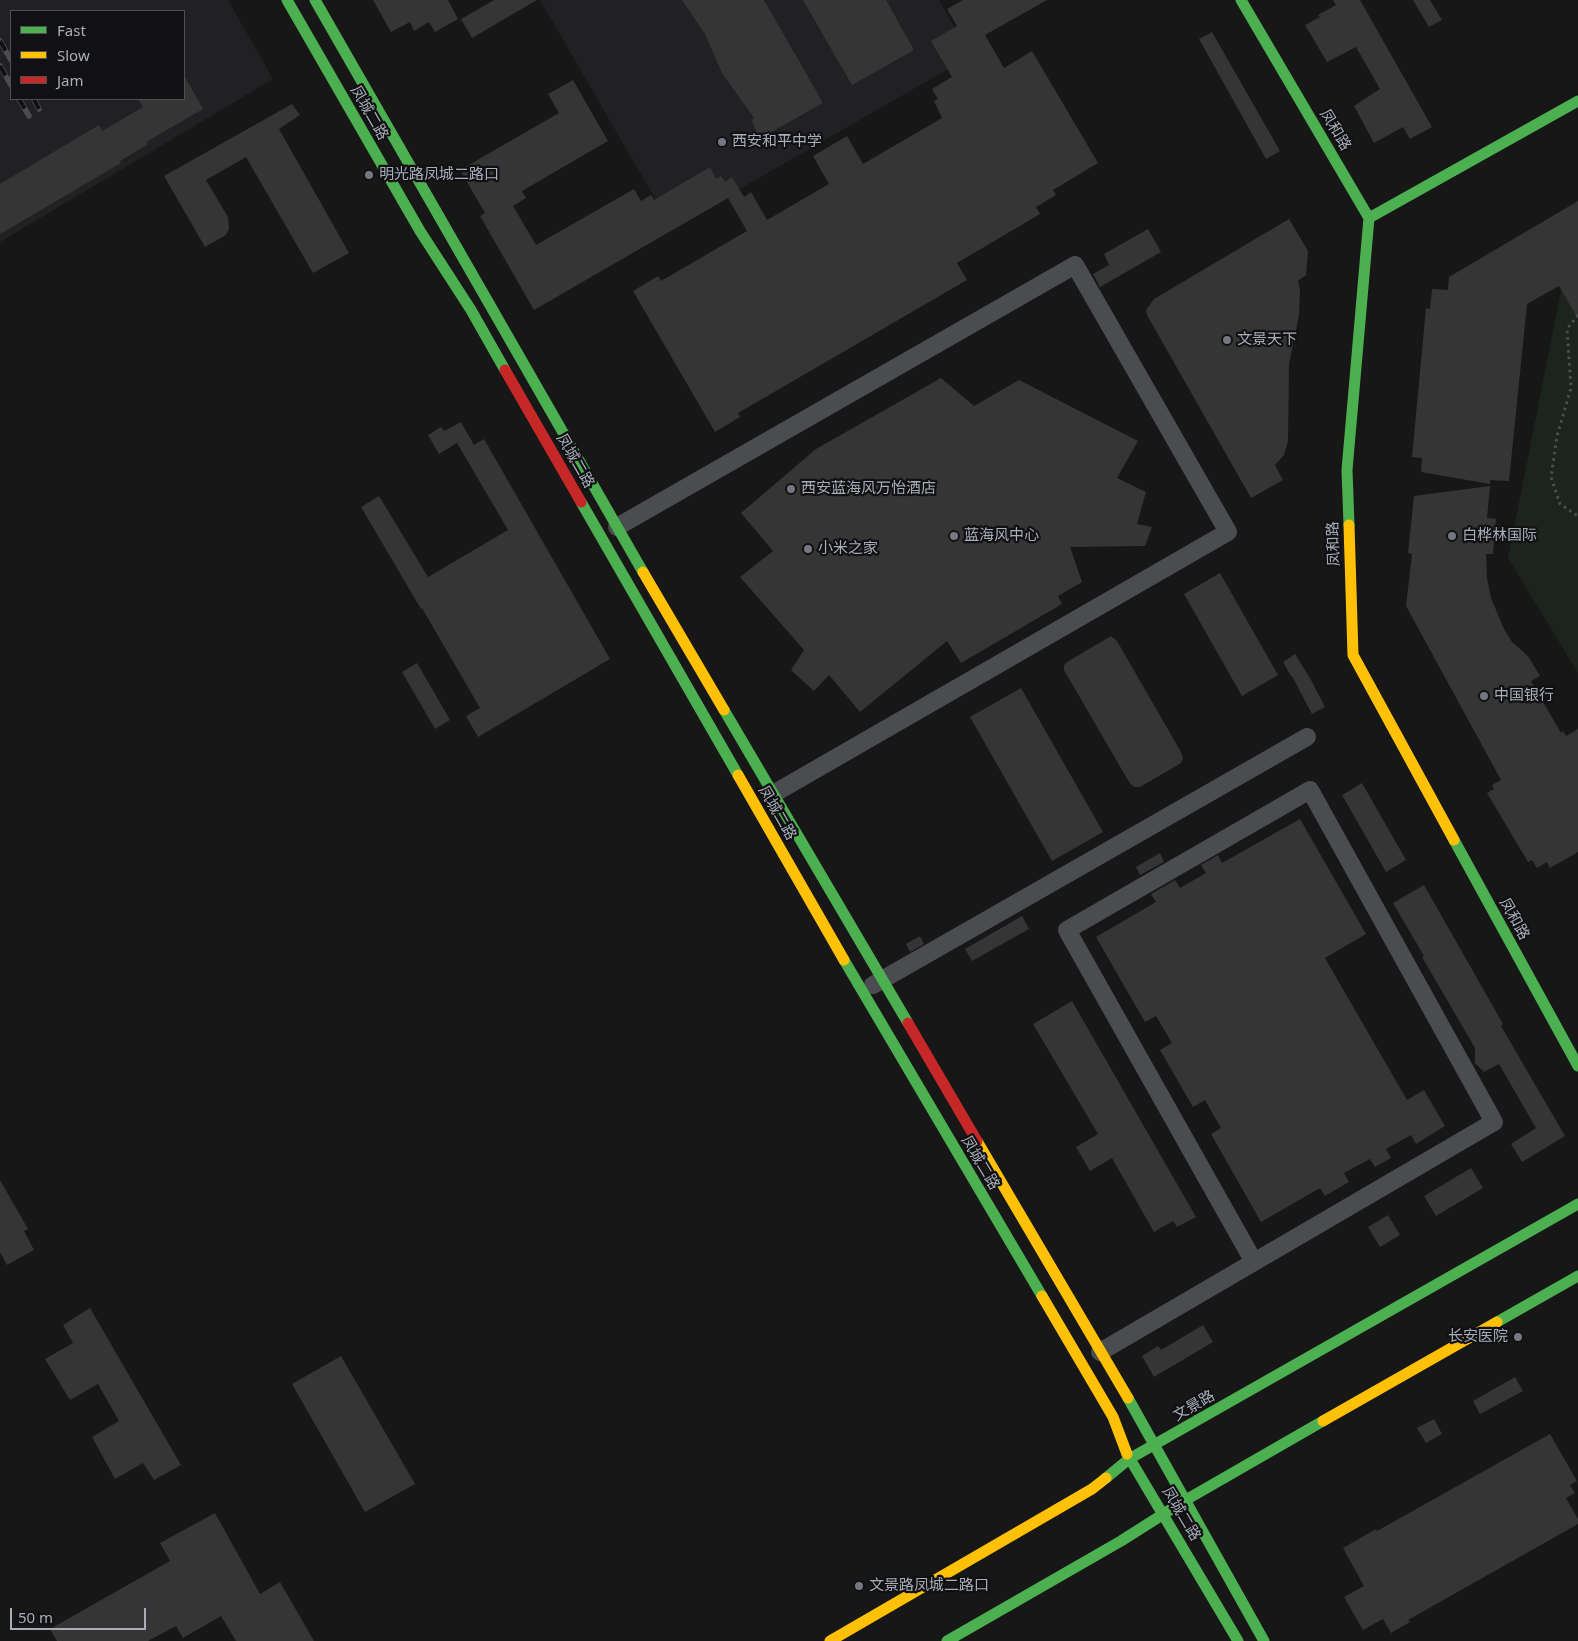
<!DOCTYPE html>
<meta charset="utf-8">
<style>
body{margin:0}
#map{position:relative;width:1578px;height:1641px;overflow:hidden;background:#171717;font-family:"Noto Sans",sans-serif}
canvas{display:block}
.legend{position:absolute;left:10px;top:10px;width:175px;height:90px;box-sizing:border-box;background:#111113;border:1px solid #4d4f55;margin:0;padding:6px 9px;list-style:none;font-size:15px;color:#a8adb8}
.legend li{display:flex;align-items:center;gap:10px;height:25px}
.legend b{width:25px;border:1px solid #4d4f55}
.scale{position:absolute;left:10px;top:1608px;width:136px;height:22px;box-sizing:border-box;border:2px solid #a8adb8;border-top:0;padding-left:6px;font-size:15px;line-height:18px;white-space:nowrap;color:#a8adb8;-webkit-text-stroke:4px #111113;paint-order:stroke}
</style>
<div id="map">
<canvas width="1578" height="1641"></canvas>
<ul class="legend">
<li><b style="height:6px;background:#4caf50"></b>Fast</li>
<li><b style="height:6px;background:#ffc107"></b>Slow</li>
<li><b style="height:6px;background:#c62828"></b>Jam</li>
</ul>
<div class="scale">50 m</div>
</div>
<script>
const g = document.querySelector('canvas').getContext('2d');
g.lineJoin = 'round';
function fill(path, color) { g.fillStyle = color; g.fill(path, 'evenodd'); }
function trace(path, color, width, dash) { g.strokeStyle = color; g.lineWidth = width; g.lineCap = dash ? 'butt' : 'round'; g.setLineDash(dash || []); g.stroke(path); }
function write(font, color, halo, rows, align = 'center') {
  g.font = font + ' "Noto Sans","Noto Sans SC",sans-serif'; g.lineWidth = 4.5; g.setLineDash([]); g.textBaseline = 'middle'; g.strokeStyle = halo; g.fillStyle = color; for (const [text, x, y, turn = 0] of rows) {
    g.save(); g.translate(x, y); g.rotate((+turn || 0) * Math.PI / 180); g.textAlign = isNaN(turn) ? turn : align; if (halo) g.strokeText(text, 0, 0); g.fillText(text, 0, 0); g.restore();
  }
}
const built = new Path2D(`
 M0,0h228l45,79 -273,163zM11,11h173v88h-173z
 M540,0h399l32,56 -299,172z`);
const green = new Path2D(`
 M1578,205v468l-70,-115z`);
const building = new Path2D(`
 M373,0h75l10,19 -23,13 -6,-10 -15,9 -4,-9 -19,10z
 M494,0h43l-65,38 -11,-19z
 M682,0h82l59,103 -64,36 -7,-19 2,-2 -32,-45 -17,-39z
 M803,0h83l28,50 -62,35z
 M963,0h84l-62,35 19,33 28,-17 66,112 -45,27 3,5 -20,12 4,7 -83,49 10,17 -229,133 2,4 -25,15 -82,-141 25,-15 3,5 86,-50 -19,-33 -194,112 -54,-94 5,-3 -25,-43 99,-57 -11,-19 25,-14 35,61 -86,50 4,7 -13,8 23,39 98,-56 7,12 10,-6 3,5 56,-33 6,12 5,-3 4,6 7,-5 12,20 7,-5 16,28 62,-36 -16,-28 34,-20 16,28 79,-46 -8,-17 4,-2 -6,-10 20,-12 -21,-36 26,-15 -10,-17z
 M1333,0h27l72,127 -22,12 -7,-12 -29,16 -20,-37 26,-17 -24,-42 -29,15 -22,-37 15,-8 -2,-2 18,-10z
 M1413,0h17l12,20 -13,7z
 M1212,32l68,119 -14,8 -67,-120z
 M184,75l19,34 -57,33 2,2 -28,17 1,2 -121,71v-50l99,-59 3,6 41,-24 -5,-8h46z
 M292,104l8,11 -21,14 70,124 -36,20 -67,-116 -40,23 22,37 1,12 -3,6 -21,12 -41,-71z
 M1578,201v118l-19,-33 -32,18 -18,177 -19,-1v4l-69,-12 1,-14 -10,-1 14,-149 4,1 2,-20 16,1 1,-13z
 M1289,219l19,32 -2,24 -8,6 2,10 -1,24 -10,49 -1,77 -4,14 -9,10 8,15 -32,18 -104,-183 -1,-5 8,-11z
 M1148,229l13,23 -61,35 -7,-13 16,-9 -5,-11z
 M941,378l33,28 45,-26 119,61 -21,37 29,14 -9,32 15,3 -7,19 -75,1 12,35 -24,14 4,8 -101,59 -14,-22 -87,71 -31,-37 -15,16 -23,-21 13,-20 -64,-73 33,-26 -32,-38 75,-64z
 M461,422l13,23 10,-6 126,220 -132,78 -12,-21 14,-8 -58,-100 -1,1 -60,-102 18,-11 49,81 80,-47 -51,-87 -18,11 -11,-19 13,-8 3,4z
 M1490,486l-3,32 9,1 -3,35h-7l1,24 4,20 13,31 8,13 16,14 12,20 -9,5 30,52 2,-2 3,5 12,-7v123l-28,16 -3,-6 -10,6 -5,-8 -4,2 -41,-69 7,-4 -2,-4 9,-5 -95,-174 6,-52 -4,-1 6,-57z
 M1220,573l58,102 -36,21 -58,-102z
 M1111,636l6,5 64,111 2,6 -2,5 -41,24h-6l-5,-5 -65,-112v-5l3,-3z
 M1295,654l16,26 14,27 -13,7 -20,-38h-1l-8,-14z
 M417,663l33,57 -15,9 -33,-57z
 M1021,688l82,144 -51,29 -82,-144z
 M1362,783l44,77 -20,12 -44,-77z
 M1300,819l66,115 -41,24 82,142 17,-10 21,36 -29,18 -5,-9 -25,14 5,9 -16,9 -5,-8 -26,14 5,9 -24,14 -5,-8 -59,34 -50,-88 10,-6 -16,-28 -12,7 -33,-57 12,-7 -16,-27 -11,6 -49,-85 60,-35 -5,-8 24,-14 5,8 26,-15 -5,-8 17,-10 4,8z
 M1160,853l4,9 -24,13 -4,-8z
 M1424,885l79,139 -2,2 64,110 -43,26 -11,-18 25,-16 -37,-64 -15,8 -9,-9v-15l-53,-91 2,-1 -31,-53z
 M1022,916l7,13 -57,32 -7,-12z
 M920,936l4,8 -14,8 -4,-8z
 M1072,1001l124,216 -19,10 -4,-6 -19,11 -42,-74 -22,13 -14,-24 22,-13 -65,-110z
 M1471,1168l12,20 -47,28 -12,-20z
 M0,1180l28,49 -4,2 10,19 -27,15 -7,-13z
 M1388,1215l12,20 -20,12 -12,-20z
 M90,1308l91,157 -27,15 -11,-17 -28,16 -23,-42 27,-16 -21,-37 -28,16 -25,-41 28,-16 -10,-18z
 M1203,1325l10,17 -59,35 -12,-21 16,-10 3,4z
 M341,1356l74,128 -50,28 -73,-128z
 M1515,1377l8,14 -43,23 -7,-13z
 M1434,1419l8,15 -16,9 -9,-15z
 M1550,1434l27,47 -7,4 5,8 -9,5 12,21v5l-170,96 2,2 -19,11 -8,-14 -20,11 -19,-33 20,-11 -21,-38 33,-19 1,2z
 M215,1513l45,81 20,-12 34,59h-78l-15,-25 -38,22 -7,-12 -28,15h-91l-7,-12 120,-68 -10,-18z`);
const path = new Path2D(`
 M1578,315l-11,14 4,59 -14,48 -6,41 9,27 18,12`);
const street = new Path2D(`
 M617,527l458,-262 153,267 -455,262
 M873,985l434,-248
 M1100,1352l394,-230 -184,-332 -243,140 187,332`);
const fast = new Path2D(`
 M287,0l133,231 51,79 34,60
 M315,0l328,572
 M1241,0l128,218 -22,252 2,55
 M1369,218l209,-117
 M581,502l157,273
 M724,710l184,313
 M1454,840l124,226
 M844,960l198,336
 M1497,1322l81,-46
 M1128,1398l136,243
 M1127,1454l111,187
 M1106,1478l23,-19 449,-255
 M947,1641l174,-100 63,-40 139,-80`);
const slow = new Path2D(`
 M1349,525l4,130 101,185
 M643,572l81,138
 M738,775l106,185
 M977,1141l151,257
 M1042,1296l71,121 14,37
 M1323,1421l174,-99
 M830,1641l262,-152 14,-11`);
const jam = new Path2D(`
 M505,370l76,132
 M908,1023l69,118`);
const rail = new Path2D(`
 M0,41l11,19
 M0,66l11,19
 M19,99l10,17
 M34,99l5,10`);
const markers = [
 [722,142,5,"#757880"],
 [369,175,5,"#757880"],
 [1227,340,5,"#757880"],
 [791,489,5,"#757880"],
 [954,536,5,"#757880"],
 [1452,536,5,"#757880"],
 [808,549,5,"#757880"],
 [1484,696,5,"#757880"],
 [1518,1337,5,"#757880"],
 [859,1586,5,"#757880"]
];
const streetNames = [
 ["凤城二路",369,113,60],
 ["凤和路",1335,130,59],
 ["凤城二路",575,461,60],
 ["凤和路",1334,544,-92],
 ["凤城二路",777,813,60],
 ["凤和路",1514,919,61],
 ["凤城二路",980,1163,59],
 ["文景路",1194,1406,-30],
 ["凤城二路",1181,1514,59]
];
const poiNames = [
 ["西安和平中学",732,142],
 ["明光路凤城二路口",379,175],
 ["文景天下",1237,340],
 ["西安蓝海风万怡酒店",801,489],
 ["蓝海风中心",964,536],
 ["白桦林国际",1462,536],
 ["小米之家",818,549],
 ["中国银行",1494,696],
 ["长安医院",1508,1337,"right"],
 ["文景路凤城二路口",869,1586]
];
fill(built, '#212123');
fill(green, '#1d241e');
fill(building, '#353536');
trace(path, '#4d4e52', 3, [2.5, 4]);
trace(street, '#4b4c50', 18);
trace(fast, '#4caf50', 11);
trace(slow, '#ffc107', 11);
trace(jam, '#c62828', 11);
trace(rail, '#4b4c4f', 5.5);
trace(rail, '#111113', 4, [11]);
for (const [x, y, r, color] of markers) { const dot = new Path2D(); dot.arc(x, y, r, 0, 2 * Math.PI); g.fillStyle = color; g.fill(dot); trace(dot, '#111113', 2); }
write('15px', '#a8adb8', '#111113', streetNames);
write('15px', '#a8adb8', '#111113', poiNames, 'left');
</script>
